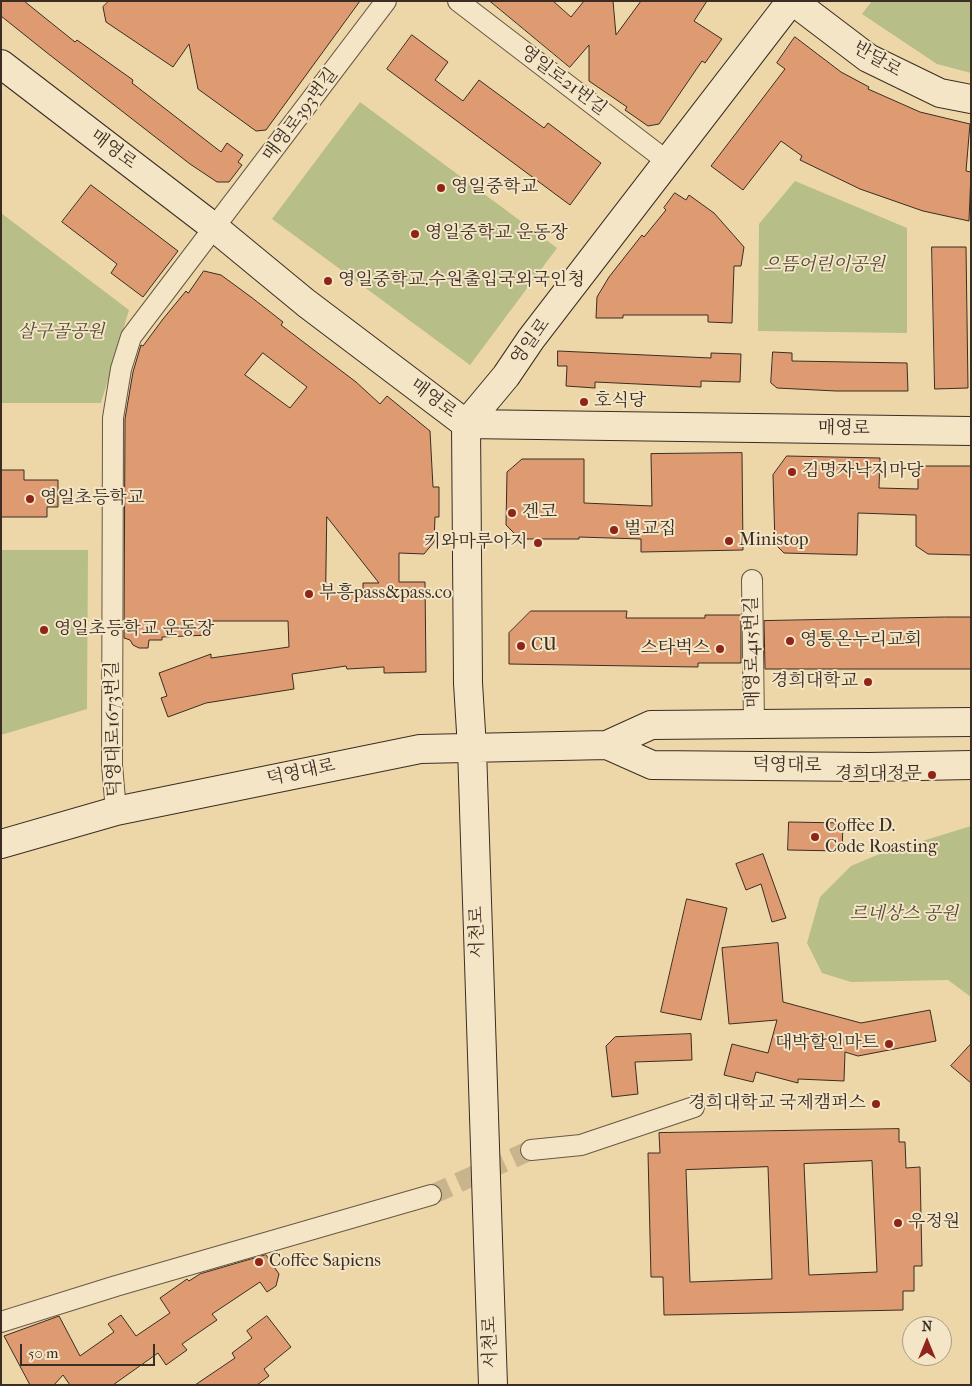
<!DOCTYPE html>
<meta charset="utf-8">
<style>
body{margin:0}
#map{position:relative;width:972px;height:1386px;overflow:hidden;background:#edd7a8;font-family:"IM FELL French Canon",serif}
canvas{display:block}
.frame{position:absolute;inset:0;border:2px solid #3b2d23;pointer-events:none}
.north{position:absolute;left:902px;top:1316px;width:50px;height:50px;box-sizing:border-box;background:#f3e5c6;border:1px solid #a99b85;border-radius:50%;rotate:0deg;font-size:14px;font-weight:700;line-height:20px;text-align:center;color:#3b2d23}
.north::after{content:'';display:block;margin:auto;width:18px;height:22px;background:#8f2418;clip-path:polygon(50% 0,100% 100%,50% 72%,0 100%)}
.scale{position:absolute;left:20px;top:1344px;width:135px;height:22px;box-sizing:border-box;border:2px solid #3b2d23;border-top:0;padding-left:6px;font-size:15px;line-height:18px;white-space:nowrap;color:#3b2d23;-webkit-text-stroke:4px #f3e5c6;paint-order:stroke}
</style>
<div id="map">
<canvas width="972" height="1386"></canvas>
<div class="frame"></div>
<div class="north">N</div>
<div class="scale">50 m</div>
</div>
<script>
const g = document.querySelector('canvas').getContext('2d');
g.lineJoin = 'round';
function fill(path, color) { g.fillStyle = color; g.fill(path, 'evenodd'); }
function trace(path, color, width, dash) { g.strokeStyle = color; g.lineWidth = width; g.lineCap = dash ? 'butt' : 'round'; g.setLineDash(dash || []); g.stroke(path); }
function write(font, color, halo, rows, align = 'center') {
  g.font = font + ' "IM FELL French Canon","Noto Serif KR",serif'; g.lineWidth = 4; g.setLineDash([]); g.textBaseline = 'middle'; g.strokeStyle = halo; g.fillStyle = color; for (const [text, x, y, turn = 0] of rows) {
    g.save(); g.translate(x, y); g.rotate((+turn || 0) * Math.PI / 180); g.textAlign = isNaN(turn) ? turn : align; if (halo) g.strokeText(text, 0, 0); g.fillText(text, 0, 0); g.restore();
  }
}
const green = new Path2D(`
 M872,1h99v72l-34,-9 -75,-50z
 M360,102l197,146 -87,117 -198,-146z
 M795,181l112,47v105l-149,-2 1,-107z
 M1,213l128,97 -28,93h-100z
 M1,550h87l-1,159 -86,26z
 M971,826v171l-23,-17 -97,2 -29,-9 -15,-30 13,-46 31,-31 26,-11z`);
const building = new Path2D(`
 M1,1h23l51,41 2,-2 56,40 -1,3 89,69 6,-9 16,12 -5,7 4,3 -13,17h-12l-27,-18 -144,-112 -45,-36z
 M109,1h251l-94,129 -10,1 -58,-42 -9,-45 -16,23 -67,-45 -3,-15z
 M490,1h63l18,16 13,-16h29l3,34 25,-34h66l-13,20 28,18 -17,24 -3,-2 -43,63 -11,2 -23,-16 2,-3 -38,-26v-36l-19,22z
 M412,35l36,27 -13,18 28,21 16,-21 65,48 4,-5 53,40 -31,42 -183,-136z
 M795,37l46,35 28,15 -1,2 52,23 50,12 -4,47 5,1 -2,49 -46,-10 -63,-22 -60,-29 2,-4 -21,-15 -38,49 -32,-24 74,-97 -8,-6z
 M91,185l87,66 -35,46 -32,-24 6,-9 -55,-42z
 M675,193l11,7 3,-5 25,18 30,34 -3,19h-7l-2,57 -24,-1v-7h-85v3h-27l1,-21 12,-20 33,-42 2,2 22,-27 -2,-2z
 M932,247h34l2,141 -33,1z
 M204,271l17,4 30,22 32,25 -2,3 75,57 24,22 7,-8 43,35 3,56h6v30h-4l-1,25 -10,12 -25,-1v29h26l1,90 -42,1v-6l-37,2 -1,-3 -54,8 2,15 -88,14 -38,14 -7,-19 6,-2 -8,-23 52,-19v4l78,-11 -1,-26h-78v14l-48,2v3h-13l-1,8h-9l-6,-3 -3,-5 -6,-2 1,-219 8,-47 8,-27 2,1 20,-27 23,-28 2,2zM263,353l44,34 -17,21 -45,-33zM327,517l52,66h-16v10l-37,-1z
 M558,351l153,7v-5l30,1 -1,28 -39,-1v6l-106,-5v6l-29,-2 1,-20h-9z
 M773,352l19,1v8l115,2 1,28h-72l-59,-3 -6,-5z
 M742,453l1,97 -102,2v-13l-62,-2v2h-59l-14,-14 1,-53 15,-13h62v44l68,3 -1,-52z
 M787,456l93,2 -1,30 39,1v-23h53v89l-43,-1 -12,-8v-31l-58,-2 -1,42 -73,-2 -9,-9 -2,-69z
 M1,470h23v10h34v27h-11v10h-46z
 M531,611h96l-1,7h79v-3h36v48h-43v4l-189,-3v-31z
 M945,617h26v52h-206l-1,-48z
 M789,822l54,1 -1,28 -54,-1z
 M763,854l23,64 -14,4 -11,-38 -15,6 -10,-26z
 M687,899l40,9 -26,112 -40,-8z
 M778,943l5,59 78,21 69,-13 6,31 -78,15 -13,-4 -1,29 -46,-2v4l-42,-11 -3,10 -29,-7 8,-31 36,9 9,-33 -48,4 -7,-76z
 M691,1034l1,26 -57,2 3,32 -26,3 -6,-51 9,-9z
 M971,1044v39l-20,-17z
 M899,1129v13h6l1,26 14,-1 2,99h-8v25h-11v19l-239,5 -1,-38h-12l-3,-124h12l-1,-20zM872,1161l5,111 -68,3 -5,-111zM768,1167l4,112 -82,3 -4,-112z
 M266,1255l13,19 -3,12 -9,6 -7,-10 -48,32 5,6 -35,24 5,6 -21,15 -8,-12 -45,32h-43l-7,-10 -9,10h-24l-26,-49 55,-20 21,40 34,-24 -6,-8 13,-9 15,21 34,-23 -10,-15 27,-19 2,2 11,-7z
 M267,1316l24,31 -27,22 5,7 -12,9h-62l40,-27 -3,-5 20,-15 -5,-7z`);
const streetTunnel = new Path2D(`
 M431,1195l100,-45`);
const street = new Path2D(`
 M458,1l210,161
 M752,580l2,144
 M116,811l-4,-46 1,-347 8,-49 10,-32 255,-336
 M531,1150l50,-5 113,-38
 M1,1322l115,-36 315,-91`);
const secondary = new Path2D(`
 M793,1l75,57 72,35 31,6
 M1,64l214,164 91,75 160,121 505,7
 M607,745l45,20 217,2 102,-2
 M1,844l115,-33 304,-62 187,-4 44,-20 320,-3
 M484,1116l-12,-368 -4,-65 -2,-259 40,-48 25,-37 260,-338
 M488,1240l5,145`);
const secondaryBridge = new Path2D(`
 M484,1116l4,124`);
const markers = [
 [441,188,5,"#8f2418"],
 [415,234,5,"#8f2418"],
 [328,281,5,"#8f2418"],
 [584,402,5,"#8f2418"],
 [792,472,5,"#8f2418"],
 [30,499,5,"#8f2418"],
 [512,513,5,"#8f2418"],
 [614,530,5,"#8f2418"],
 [729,541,5,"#8f2418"],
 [538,543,5,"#8f2418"],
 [309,594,5,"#8f2418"],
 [44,630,5,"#8f2418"],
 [790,641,5,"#8f2418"],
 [521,646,5,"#8f2418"],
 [720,649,5,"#8f2418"],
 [868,682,5,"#8f2418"],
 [932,775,5,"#8f2418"],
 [815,837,5,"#8f2418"],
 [889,1044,5,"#8f2418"],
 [876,1104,5,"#8f2418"],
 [898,1223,5,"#8f2418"],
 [259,1262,5,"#8f2418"]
];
const streetNames = [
 ["반달로",877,60,30],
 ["영일로21번길",563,81,37],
 ["매영로393번길",301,115,-53],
 ["매영로",113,150,37],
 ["영일로",531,342,-54],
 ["매영로",433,399,37],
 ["매영로",844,429,1],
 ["매영로415번길",753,652,-91],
 ["덕영대로1673번길",114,729,-91],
 ["덕영대로",787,766,1],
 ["덕영대로",301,773,-12],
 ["서천로",478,932,-92],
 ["서천로",491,1342,-92]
];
const poiNames = [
 ["영일중학교",451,188],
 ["영일중학교 운동장",425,234],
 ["영일중학교.수원출입국외국인청",338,281],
 ["호식당",594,402],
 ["김명자낙지마당",802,472],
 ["영일초등학교",40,499],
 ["겐코",522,513],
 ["벌교집",624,530],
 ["Ministop",739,541],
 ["키와마루아지",528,543,"right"],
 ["부흥pass&pass.co",319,594],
 ["영일초등학교 운동장",54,630],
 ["영통온누리교회",800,641],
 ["CU",531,646],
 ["스타벅스",710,649,"right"],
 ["경희대학교",858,682,"right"],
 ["경희대정문",922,775,"right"],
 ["Coffee D.",825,827],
 ["Code Roasting",825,848],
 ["대박할인마트",879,1044,"right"],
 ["경희대학교 국제캠퍼스",866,1104,"right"],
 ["우정원",908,1223],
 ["Coffee Sapiens",269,1262]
];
const parkNames = [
 ["으뜸어린이공원",824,266],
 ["살구골공원",61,333],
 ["르네상스 공원",904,915]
];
fill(green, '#b7be88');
fill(building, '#de9b71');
trace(building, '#3b2d23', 1);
trace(streetTunnel, '#c9b58d', 20, [20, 10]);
trace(street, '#685844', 22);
trace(secondary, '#3b2d23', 30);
trace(street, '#f3e5c6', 20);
trace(secondary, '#f3e5c6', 28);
trace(secondaryBridge, '#3b2d23', 30, []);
trace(secondaryBridge, '#f3e5c6', 28);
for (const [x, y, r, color] of markers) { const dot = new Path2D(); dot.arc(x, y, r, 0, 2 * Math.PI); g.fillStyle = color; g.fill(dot); trace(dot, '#f3e5c6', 2); }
write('18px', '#3b2d23', '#f3e5c6', streetNames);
write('18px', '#3b2d23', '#f3e5c6', poiNames, 'left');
write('italic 18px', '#544a37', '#f3e5c6', parkNames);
</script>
